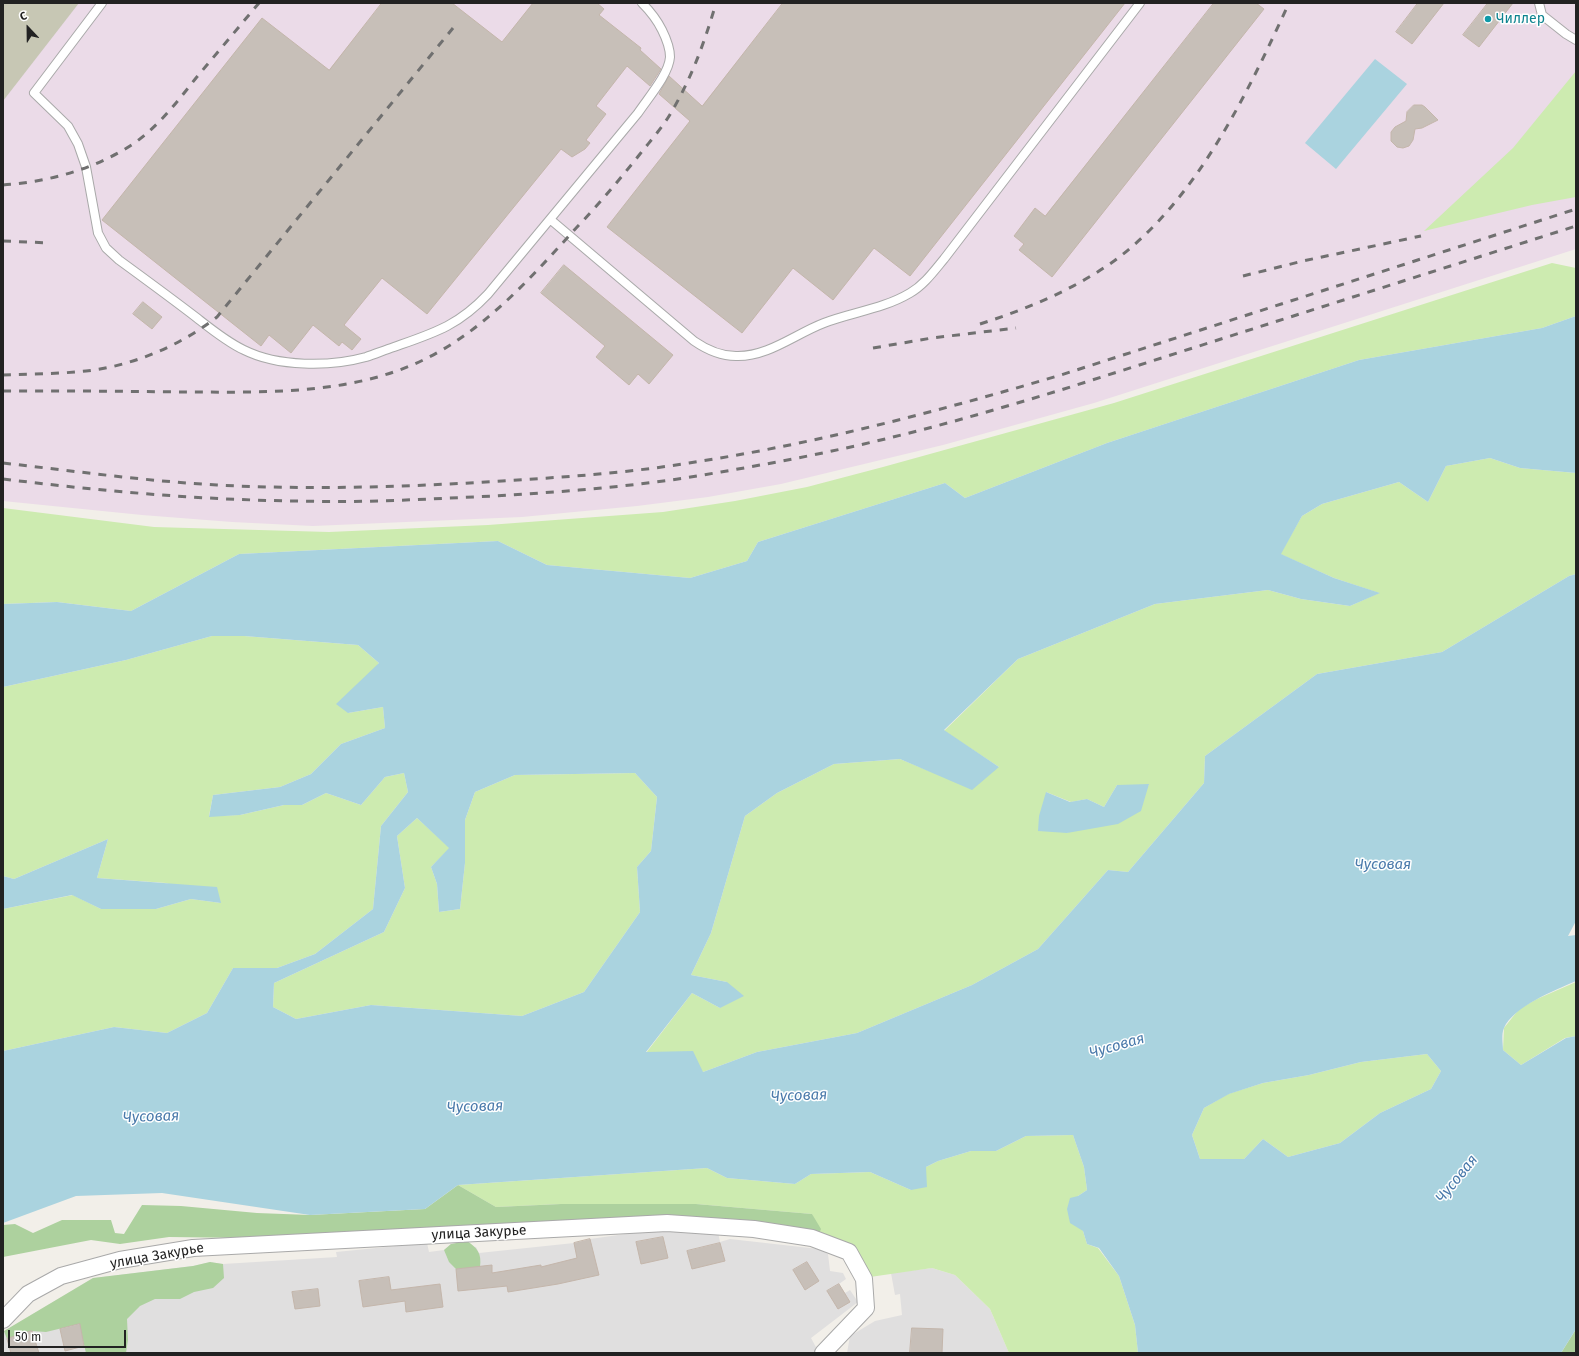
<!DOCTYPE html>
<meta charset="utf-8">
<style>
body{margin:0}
#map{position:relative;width:1579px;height:1356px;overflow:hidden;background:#f2efe9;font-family:"Fira Sans",sans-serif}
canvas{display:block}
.frame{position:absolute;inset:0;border:4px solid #222;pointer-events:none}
.north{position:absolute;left:8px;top:8px;width:40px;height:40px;-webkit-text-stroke:3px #fff;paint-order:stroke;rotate:338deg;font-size:11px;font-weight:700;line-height:16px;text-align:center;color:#222}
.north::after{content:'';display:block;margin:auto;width:14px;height:18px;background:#222;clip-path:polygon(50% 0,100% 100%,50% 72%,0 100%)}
.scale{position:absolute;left:8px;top:1330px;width:118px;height:18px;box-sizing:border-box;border:2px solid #222;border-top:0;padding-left:5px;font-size:12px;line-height:14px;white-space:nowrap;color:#222;-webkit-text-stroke:3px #fff;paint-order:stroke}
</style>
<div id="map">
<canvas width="1579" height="1356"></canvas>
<div class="frame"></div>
<div class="north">С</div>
<div class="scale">50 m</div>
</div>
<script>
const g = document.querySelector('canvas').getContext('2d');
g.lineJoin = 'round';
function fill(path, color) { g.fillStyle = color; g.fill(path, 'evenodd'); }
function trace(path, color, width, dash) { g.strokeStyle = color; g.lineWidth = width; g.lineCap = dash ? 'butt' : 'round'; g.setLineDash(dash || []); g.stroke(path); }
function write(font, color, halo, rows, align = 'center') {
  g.font = font + ' "Fira Sans",sans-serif'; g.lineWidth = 3; g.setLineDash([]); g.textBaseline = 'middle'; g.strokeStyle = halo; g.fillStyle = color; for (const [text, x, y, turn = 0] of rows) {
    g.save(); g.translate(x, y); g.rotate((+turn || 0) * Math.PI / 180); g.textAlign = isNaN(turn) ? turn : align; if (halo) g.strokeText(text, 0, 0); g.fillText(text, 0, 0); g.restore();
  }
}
const residential = new Path2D(`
 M668,1228l50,4 2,10 10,-3 89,10 9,5 2,17 13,2 3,6 -7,5 6,9 5,-3 8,12 -47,36 7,13 -2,2h-813v-21l90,-54 100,-12 17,-4 13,2 114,-7 -1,-5 91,-9 2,9 15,-2 7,-6 25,3 3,6 95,-10 16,-4z
 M932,1268l23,7 35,34 19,44h-162l3,-17 25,-15 27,-6 -2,-21 -5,1 -4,-22z`);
const industrial = new Path2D(`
 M3,3h1573v246l-482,154 -151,42 -162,39 -73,13 -71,9 -115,11 -209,9 -81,-4 -90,-7 -139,-14z`);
const construction = new Path2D(`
 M3,3h76l-76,98z`);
const grass = new Path2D(`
 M1576,71v126l-44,8 -108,26 89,-83z
 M1552,263l24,5v48l-34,12 -183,32 -252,83 -142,55 -20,-15 -187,59 -11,19 -57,17 -143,-13 -49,-24 -259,13 -108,57 -74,-9 -54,2v-96l151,19 175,5 159,-7 175,-13 72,-11 72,-14 76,-20 231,-64z
 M1490,458l30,10 56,5v101l-7,2 -127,76 -125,22 -112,82 -1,27 -76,89 -20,-2 -70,79 -66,36 -115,48 -100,19 -54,20 -57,-19 46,-60 28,15 7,-26 -36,-7 20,-42 34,-117 32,-23 57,-29 66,-5 29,12 70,-4 -55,-36 74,-72 137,-55 113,-14 33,9 49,7 29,-13 -45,-15 -54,-24 22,-38 20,-12 77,-22 29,20 18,-36zM1117,785h32l-82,48 -21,-41 25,10 16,-3 17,8z
 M212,636h32l114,9 21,18 -31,50 35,-6 2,21 -44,16 -30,30 -31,13 -67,8 -4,21 31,-1 44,-10h18l24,-12 35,12 24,-28 19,-4 4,19 -27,34 -8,83 -58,45 -38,14h-44l-26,45 -40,20 -53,-6 -111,24v-142l70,-14 28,14h55l35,-10 30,4 -55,-20 -69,-5 11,-39 -94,40 -11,-3v-189l123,-27z
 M635,773l22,24 -6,54 -14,16 3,45 -56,80 -62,24 -151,-11 -75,14 -23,-12 1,-24 110,-51 21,-44 -8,-52 20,-18 33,30 -19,19 6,17 2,28 21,-3 5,-46v-43l10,-28 40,-17z
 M1576,982v54l-11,2 -44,27 -18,-15 1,-22 15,-19 18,-10z
 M1427,1054l14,17 -10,18 -51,24 -40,30 -52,14 -25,-18 -19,20h-44l-8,-24 12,-27 24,-14 35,-11 46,-8 52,-13z
 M1073,1135l11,32 3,23 -9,6 5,35 4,13 11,4 21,28 16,49 3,28h-129l-19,-44 -35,-34 -23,-7 -62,9 -52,-41 -6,-22 -116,-10h-135l-65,3 -38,-22 249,-17 20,10 68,6 16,-10 59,-2 41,18 15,-23 12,-6 33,-10h25l30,-15z`);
const forest = new Path2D(`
 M458,1185l38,22 65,-3h135l116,10 9,15 -3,7 -38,-8 -530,10 -81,-1 -49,7 -29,-4 -88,17v-32l12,-1 18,9 29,-13h49l4,13 9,1 18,-29 39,1 76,7 53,2 115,-6z
 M467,1241c10,7 15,12 13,26l-24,2 -7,-7 -5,-12 7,-6z
 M210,1262l13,2 1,14 -11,10 -19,4 -14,7h-25l-15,7 -13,13 1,21 -2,13h-40l-7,-29 -33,8 -14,-1 -25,8 -3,-8 89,-53 100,-12z
 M1576,1329v24h-15z`);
const water = new Path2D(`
 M1375,59l32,25 -71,85 -31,-26z
 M1576,316v157l-56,-5 -30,-10 -44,8 -18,36 -29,-20 -77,22 -20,12 -21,38 53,24 46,15 -30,13 -49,-7 -33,-9 -113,14 -137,55 -74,71 55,37 -27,23 -72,-31 -66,5 -57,29 -32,23 -34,117 -20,42 36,7 17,14 -24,12 -28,-15 -46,59 47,-1 10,21 54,-20 100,-19 115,-48 66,-36 70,-79 20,2 76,-89 1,-27 112,-82 125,-22 127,-76 7,-2v347l-8,15 8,-1v46c-21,9 -63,26 -72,47 -3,6 -1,16 -1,22l18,15 45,-27 10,-2v293l-15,24h-423l-3,-28 -16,-49 -20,-28 -12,-4 -4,-13 -13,-8 -3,-14 3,-11 8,-2 9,-6 -3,-23 -11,-32 -47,1 -30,15h-25l-33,10 -12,6 1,20 -16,3 -41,-18 -59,2 -16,10 -68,-6 -20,-10 -249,17 -33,24 -115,6 -148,-22 -86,3 -73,27v-172l111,-24 53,6 40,-20 26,-45h44l38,-14 58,-45 8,-83 27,-34 -4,-19 -19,4 -24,28 -35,-12 -24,12h-18l-44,10 -31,2 4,-22 67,-8 31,-13 30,-30 44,-16 -2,-21 -35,6 -12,-9 43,-41 -21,-18 -114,-9h-32l-86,24 -123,27v-83l54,-2 74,9 108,-57 259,-13 49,24 143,13 57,-17 11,-19 187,-59 20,15 142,-55 252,-83 183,-32zM635,773l22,24 -6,54 -14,16 3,45 -56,80 -62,24 -151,-11 -75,14 -23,-12 1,-24 110,-51 21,-44 -8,-52 20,-18 32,30 -18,19 6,17 2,28 21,-3 5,-46v-43l10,-28 40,-17zM1427,1054l14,17 -10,18 -51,24 -40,30 -52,14 -25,-18 -19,20h-44l-8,-24 12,-27 25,-14 34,-11 46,-8 52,-13z
 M1149,784l-8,27 -23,13 -51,9 -29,-2 1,-15 7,-24 24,10 17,-3 17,8 13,-22z
 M108,839l-11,39 120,9 4,16 -30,-4 -35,10h-55l-29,-14 -69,14v-33l11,3z`);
const building = new Path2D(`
 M382,3h70l50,39 31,-39h64l7,6 -5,6 42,33 -1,2 21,19 -11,17 -23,-20 -31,40 10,8 -20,26 4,3 -5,6 -13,8 -11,-8 -134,165 -45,-36 -38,47 17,14 -9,11 -10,-8 -3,4 -26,-21 -22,28 -22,-18 -8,11 -159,-126 160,-202 67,52z
 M783,3h342l-215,273 -36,-28 -41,52 -40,-32 -51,65 -135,-106 83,-106 -31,-27 10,-18 33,30z
 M1214,3h42l8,6 -212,268 -33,-27 5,-6 -10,-8 21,-28 10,8z
 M1418,3h26l-32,41 -16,-12z
 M1488,3h25l-34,44 -16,-12z
 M1414,105h8l3,2 13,13 -16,8 -7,1 -2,11 -4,6 -6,2 -6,-1 -6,-6v-9l4,-5 11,-6 1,-9z
 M564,265l109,90 -24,29 -11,-10 -9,11 -33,-28 9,-11 -64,-53z
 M143,302l19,15 -10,12 -19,-15z
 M663,1237l5,21 -27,6 -5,-22z
 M590,1239l9,36 -41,9 -50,8 -1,-6 -49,5 -2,-22 36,-4v8l49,-8v2l36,-9 -3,-15z
 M720,1243l5,18 -33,8 -5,-18z
 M807,1262l12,19 -14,9 -12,-20z
 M389,1277l2,13 49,-6 3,23 -37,5 -1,-11 -42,6 -4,-26z
 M839,1284l11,18 -12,7 -11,-18z
 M318,1289l2,17 -25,3 -3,-17z
 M80,1324l4,22 -19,5 -5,-22z
 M912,1328l31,1 -1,24h-32z
 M32,1331l7,22h-28l-4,-14z`);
const lane = new Path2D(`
 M102,3l-68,90 34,33 10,18 8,23 12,66 8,15 13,12c26,19 52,38 78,58 14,11 30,24 47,32 34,17 86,17 122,7 9,-3 19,-7 28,-10 40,-14 64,-21 94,-53l150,-181c10,-15 31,-39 32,-56 0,-9 -4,-19 -8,-27 -5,-10 -12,-19 -20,-27
 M1539,3l3,12 24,19 10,6
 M551,220l143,121c13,9 26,15 42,15 32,1 59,-22 88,-33 29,-11 59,-14 86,-30 14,-8 24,-22 34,-34l196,-256`);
const street = new Path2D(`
 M3,1320l25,-26 33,-18 59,-16 73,-12 474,-25 87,6 58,9 37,14 15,27 2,29 -43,45`);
const rail = new Path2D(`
 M3,185c45,-3 92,-16 130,-41 25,-17 44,-42 63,-66 21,-25 42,-50 63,-75
 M3,241l48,2
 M1243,276l60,-15 118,-25
 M980,324c47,-15 93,-34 134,-63 83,-61 133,-167 175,-258
 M873,348l59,-10 84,-10
 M3,375c27,-1 55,-1 83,-4 46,-5 94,-25 131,-54l236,-289
 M3,391c59,0 117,0 176,1 89,0 183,5 263,-42 53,-31 95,-79 136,-124 22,-23 42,-47 62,-72 11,-14 23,-27 32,-43 20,-34 33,-70 44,-108
 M3,463c71,8 142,18 214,22 95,5 190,2 285,-4 63,-4 125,-8 187,-18 126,-19 250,-52 372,-88l515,-166
 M3,479c98,12 197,21 296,22 65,2 129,-2 194,-5 68,-4 137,-9 204,-20 66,-11 132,-23 196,-39 58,-14 115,-31 171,-48l512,-163`);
const markers = [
 [1488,19,4,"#0f9aa8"]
];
const cultureNames = [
 ["Чиллер",1496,19]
];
const streetNames = [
 ["улица Закурье",479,1233,-3],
 ["улица Закурье",157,1256,-10]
];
const waterNames = [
 ["Чусовая",1383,865],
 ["Чусовая",1117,1046,-16],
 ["Чусовая",799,1096,-2],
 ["Чусовая",475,1107,-2],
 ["Чусовая",151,1117,-2],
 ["Чусовая",1457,1179,-51]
];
fill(residential, '#e0dfdf');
fill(industrial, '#ebdbe8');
fill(construction, '#c7c7b4');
fill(grass, '#cdebb0');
fill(forest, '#add19e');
fill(water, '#aad3df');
fill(building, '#c7bfb8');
trace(building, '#c4b6ab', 1);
trace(lane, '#a9a9a9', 10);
trace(street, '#a9a9a9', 18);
trace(lane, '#fff', 8);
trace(street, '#fff', 16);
trace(rail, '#707070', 3, [8, 8]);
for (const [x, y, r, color] of markers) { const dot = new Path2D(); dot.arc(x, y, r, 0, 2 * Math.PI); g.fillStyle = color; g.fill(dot); trace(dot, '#fff', 1.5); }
write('14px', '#0d838f', '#fff', cultureNames, 'left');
write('14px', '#222', '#fff', streetNames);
write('italic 15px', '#4a7aab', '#fff', waterNames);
</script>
